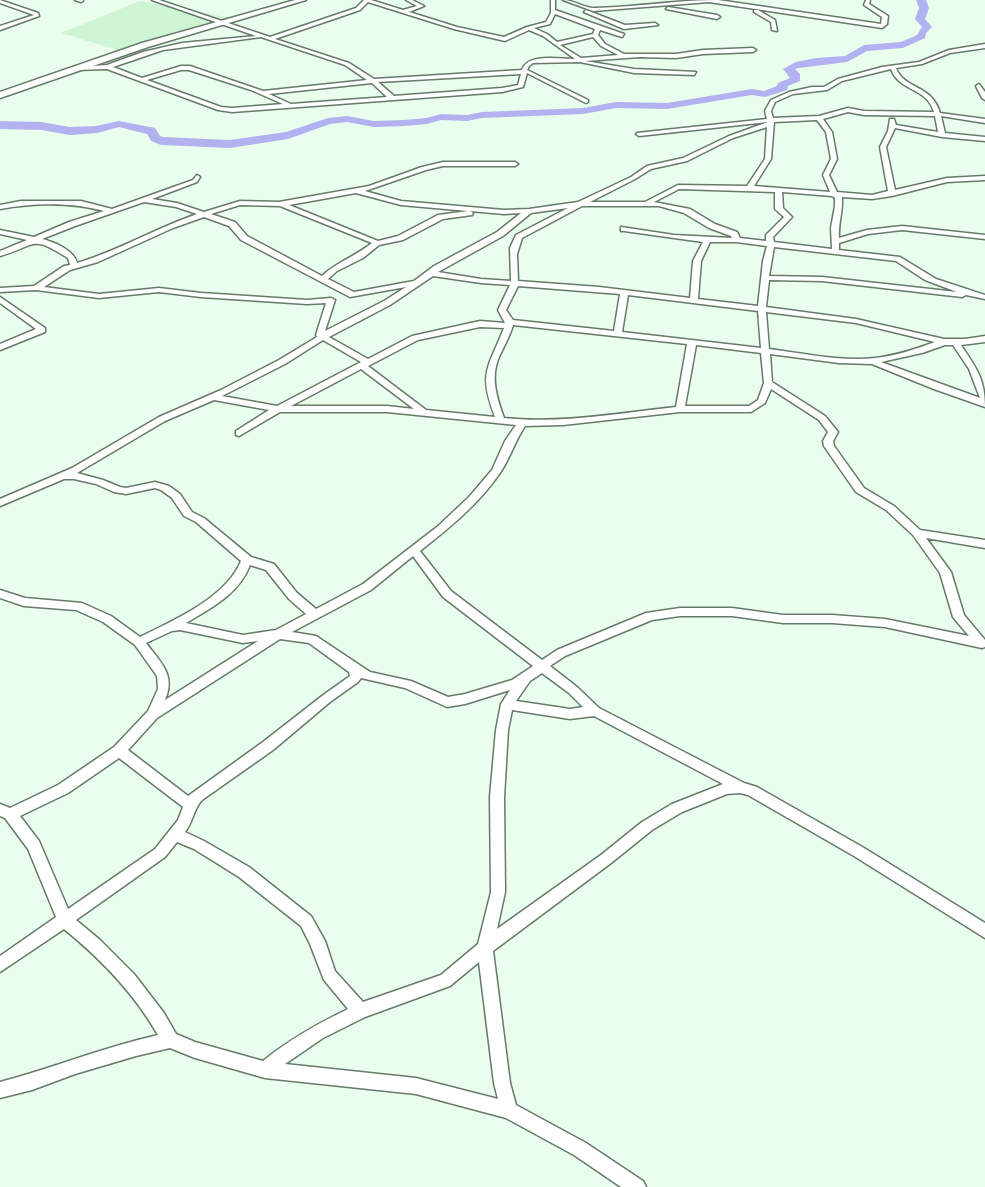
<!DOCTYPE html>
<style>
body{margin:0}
canvas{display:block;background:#e9feec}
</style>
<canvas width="985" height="1187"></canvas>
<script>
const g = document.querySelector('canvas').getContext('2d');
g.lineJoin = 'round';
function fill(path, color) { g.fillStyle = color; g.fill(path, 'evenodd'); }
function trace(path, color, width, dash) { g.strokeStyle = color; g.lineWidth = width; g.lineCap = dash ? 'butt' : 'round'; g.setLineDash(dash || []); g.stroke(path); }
const green = new Path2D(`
 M140,1l96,18 -115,32 -60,-18z`);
const river = new Path2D(`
 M916,0h10l3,8 -4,11 7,8 -6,6 -1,5 -22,10 -36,3 -20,11 -48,6 -4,1 5,5v7l-12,5 -1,4 -22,7 -13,-2 -85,14 -51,-1 -33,6 -101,4 -15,3 -26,-1 -14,4 -23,2 -30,1 -27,-5 -17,2 -42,15 -58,9 -69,-3 -10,-4 -4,-7 -28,-7 -22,6 -27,2 -29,-5 -41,-1v-8l41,1 29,5 26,-1 23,-5 36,7 5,8 3,1 67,3 56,-8 42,-14 19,-2 27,5 30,-1 22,-2 15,-4 26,1 15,-3 101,-4 33,-6 51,1 85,-14 12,2 13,-5 1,-3 12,-5 -7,-9 13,-7 20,-4 29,-2 19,-11 37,-3 16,-7 5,-8 -7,-8 4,-11z`);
const street = new Path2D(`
 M0,0l38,13 1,3 -39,14v-4l34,-11 -34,-12z
 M75,0h8v1l-2,1z
 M152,0h7l111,37 86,-29 8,-8h7l32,10 14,-4 -11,-6h6l12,6 -15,6 48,15 47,10 23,-10 19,-5 5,-9v-13h4v10l69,24 -2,3 -22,-7 -2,5 7,9 19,10h52l27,-4 50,-2 3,2 -3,2 -50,2 -27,4 -36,-1 -55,4 49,8 62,3 -2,3 -60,-2 -54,-11 -47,1 -4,3 -2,4 61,30v2l-2,1 -59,-30 -4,14 -21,5 -270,20 -14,-2 -111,-41 -33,1 2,-3 31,-2 36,-13 39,-9 74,-7zM368,2l86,27 51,12 24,-11 14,6 32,23c-16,0 -48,-6 -53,11l-148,9 -25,-16 -74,-24 85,-29zM555,14l40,15 -2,5 -36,8 -10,-8 -13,-6 16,-4zM261,37l84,28 22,15 -104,11 -73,-25h-9l-39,12 -29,-11 50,-17zM593,37l8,9 17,9 -37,3 -21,-13zM181,70h8l62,20 32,14 -51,4 -11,-1 -74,-27zM521,74l-3,11 -16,3 -108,8 -16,-14zM372,83l15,14 -96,7 -22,-10z
 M563,0c11,0 22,9 33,8 41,-1 81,-8 122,-8l163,24 1,-7 -18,-12 2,-5h4l-1,4 19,12 -1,8 -5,4 -173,-26 -116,9z
 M668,7l49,8 3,2 -3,2 -51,-10z
 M586,10l39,15 30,-2 3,2 -34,4 -40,-17z
 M754,10h4l17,10 2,11 -5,-1 -1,-8 -17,-10z
 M985,44v4l-35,5 -28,11 -26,4c8,22 36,16 44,45l45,6v4l-44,-7 4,17 40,4v4l-43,-4 -47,-9 -9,19 9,43 52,-12 38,-2v4l-38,2 -55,14 -20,3 -30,-2c1,14 -4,27 -3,41l28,-8 35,-4 83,9v4l-83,-9 -34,4 -29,9v7l61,7 36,22 49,16v4l-19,-4 -4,2 -140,-16 -53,-1 -3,27 90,12 88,20h21l20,-3v6l-24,3c15,23 24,33 24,62l-51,-18 -62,-25 -33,-1 -69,-9 2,28 53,34 13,16 -5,9 1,5 30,42 30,18 26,24 65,10v8l-59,-10 25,34 13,43 21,25v7l-3,1 -97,-21 -53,-4h-49l-51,-7h-52l-28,4 -87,36 -15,10 27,21 22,21 145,75 13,4 107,61 121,75v15l-131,-82 -106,-61 -8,-2 -13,1 -45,18 -30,18 -41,33 -118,88 17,132 6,22 70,38 57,38 3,6h-25l-47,-32 -68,-37 -90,-24 -151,-16 -70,-20 -25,-10 -34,8 -61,18 -43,16 -32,8v-16c53,-14 104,-35 158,-47 -24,-42 -57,-76 -94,-106l-64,43v-16l56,-39 -28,-68 -23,-31 -5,-2v-12l10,4 48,-23 56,-38 34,-36 10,-22 -1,-13 -22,-31 -32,-23 -27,-12 -52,-4 -24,-8v-8l25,8 57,5 29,13 29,21c34,-17 86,-39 101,-76l-45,-39 -12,-6 -12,-18 -11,-8 -6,-2 -29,6 -12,-2 -18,-8 -22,-5h-10l-64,27v-7l72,-31 87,-51 62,-27 58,-30 38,-23 -1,-2 10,-32 -19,1 -106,-7 -42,-5 -60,6 -63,-8 -36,2v-4l34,-2 30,-20 6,-1 -2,-7c-38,-24 -30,-13 -68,-2v-5l27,-11 -27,-6v-4l34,7 35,-15 35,-11c-34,-9 -70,-8 -104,-2v-4l21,-4h60l31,8 81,-29 4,-5 3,2 -3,5 -45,17 25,4 27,9 36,-11 39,1 90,-16 53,-19 21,-5h72l3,2 -3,2h-72l-17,4 -61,21 36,10 103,9 25,-1 49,-7 53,-25 16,-11 36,-8 46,-22 39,-14 -129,14 -3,-2 1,-1 130,-14 -2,-8 6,-11 18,-8 23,-5h12l14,-8 44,-12 37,-5 30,-12zM891,69c8,23 36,18 43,43l-70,-1 -16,-3 -29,8 -46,2 -2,-7 4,-9 18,-8 34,-4 15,-9zM848,112l16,3 71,1 3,16 -42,-7 -2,-6h-4l-2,12 -8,16 8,44 -16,4 -35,-3 -8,-17 8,-16 -5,-27 -9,-13zM817,120l9,12 5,27 -8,16 7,17 -76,-6 17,-27 3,-37zM767,127l-2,32 -18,27 -69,-1 -33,17h-55l45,-23 16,-10 36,-8 46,-23zM679,189l96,3v17l9,8 -18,18v6l-26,-3 -3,-6 -22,-8 -25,-15 -36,-7zM782,192l50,4 3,2v8l-4,22 1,21 -58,-7 -1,-5 19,-20 -9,-9zM356,193l45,12 67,6 -30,4 -40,21 -20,5 -89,-36zM144,202l32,5 21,7c-41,14 -79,37 -120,49 -3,-13 -23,-21 -35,-24l33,-13zM240,205l40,1 92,37c-16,13 -35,19 -50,33l-75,-40 -12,-14 -24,-8zM582,206h77l25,7 25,15 22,8 1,2 -58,-3 -53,-8v4h3l79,11 -10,19 -3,37 -91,-11 -81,-6 -1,-27 5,-16zM568,208l-52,27 -6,13 1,33 -30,-2 -43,-7 65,-36 28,-23zM470,211l34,3 17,-1 -24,19 -63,34 -20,15 -60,11 -26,-13 9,-8 26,-13 16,-13 24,-5 40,-21 29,-4 1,-2zM204,217l25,9 12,14 109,57 56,-10 -22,14 -59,30 10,-31 -4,-2 -24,2 -106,-7 -42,-5 -60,6 -55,-7 26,-17 28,-8 75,-34zM710,242h26l31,4 -4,15 -5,45 -60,-7 3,-38zM774,247l122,14 29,19 32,12 -135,-15 -53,-1zM433,276l48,7 29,2 -12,25 7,13 -25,-2 -68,15 -44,23 -39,-22 61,-32zM518,286l102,8 -6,37 -101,-11 -7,-10zM628,295l130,16 3,37 -139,-16zM766,312l90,11 79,19c-19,7 -40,14 -60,16 -33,4 -73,-5 -106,-9zM513,325l174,19 -11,63c-57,6 -115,17 -172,11 -7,-20 -14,-40 -5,-61 5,-11 11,-21 14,-32zM480,327l24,1c-16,41 -26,44 -9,89l-69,-7 -58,-44 50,-26zM323,340l38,22 -84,44 -55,-10 63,-32zM696,345l65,8 3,30 -6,17 -9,6h-64zM945,345h8l16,24 11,29 -99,-36 41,-9zM361,369l53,40 -27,-3h-96zM771,389l48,31 9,12 -5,9 1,5 32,46 30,18 27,25 27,38 13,44 16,19 -84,-17 -53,-4h-49l-51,-7h-52l-34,5 -89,37 -15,10 -91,-69 -31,-40c29,-23 59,-47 80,-78 10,-15 15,-32 25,-47l38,-1 117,-13h71l14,-9zM214,400l55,10 -33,21v4l3,1 41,-24h107l129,13 -11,16 -13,29 -23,27 -32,30 -74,57 -47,25 -19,-16 -23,-29 -23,-7 -47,-39 -12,-6 -12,-18 -11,-8 -14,-4 -29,6 -6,-1 -17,-7 -26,-7 88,-52zM413,556l30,41 90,69 -21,14 -47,14 -17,3 -37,-16 -41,-9 -54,-36 -24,-4 79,-42zM250,565l16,5 23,29 17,15 -30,16 -33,5 -57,-12c25,-15 53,-29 64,-58zM180,630l63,13 15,-2 -93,59c11,-25 -4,-37 -19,-57l26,-12zM280,639l29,4 40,29 1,4 -28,20 -59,46 -75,54 -60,-46 29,-32zM542,673l27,20 14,14 -13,2 -54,-8 14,-20zM361,678l44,10 42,19 18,-3 45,-14 -9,14 -5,26 -6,67 1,95 -13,52 -37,31 -78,27 -28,-31 -10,-30 -14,-25 -62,-49 -45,-26 -19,-9c8,-10 9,-24 17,-32l71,-50 57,-48 28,-20zM512,710l58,9 24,-3 129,68 -51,20 -30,18 -41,33 -104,74 8,-37 -1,-95 4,-67zM119,758l64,49 -5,13 -23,29 -87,60 -29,-68 -19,-25 48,-23zM177,842l17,7 45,28 62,49 9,18 14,36 24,29c-31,15 -58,30 -85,52l-68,-19 -19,-8 -12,-21 -30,-39 -34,-34 -24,-20 89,-63zM479,962l15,121 4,16 -82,-21 -131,-14 38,-26 42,-21 85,-31z
 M979,84l6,8v8l-3,-2 -6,-12z
 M0,297l45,31v4l-45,18v-6l36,-15 -36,-26z`);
const secondary = new Path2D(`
 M295,0h11l-158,47 -148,51v-6l142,-49z`);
fill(green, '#cdf4d3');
fill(river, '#b2b2f1');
trace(street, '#677a6a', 3);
trace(secondary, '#677a6a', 3);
fill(street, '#fff');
fill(secondary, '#fff');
</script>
